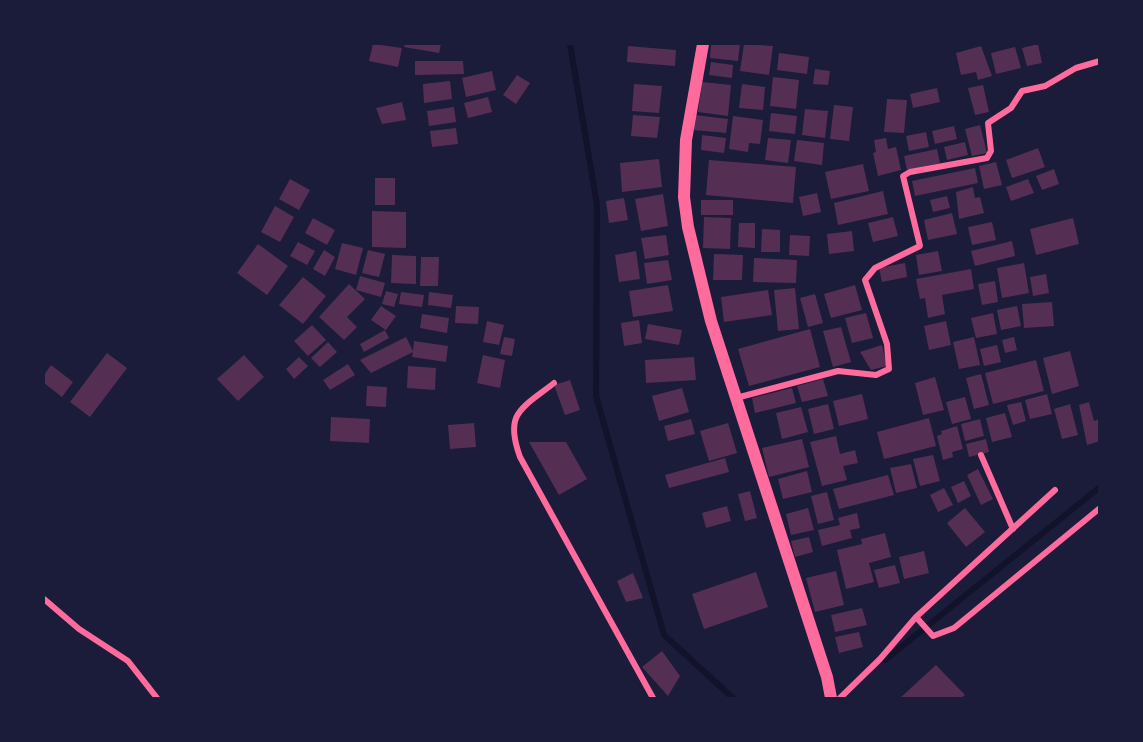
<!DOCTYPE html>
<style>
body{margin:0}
#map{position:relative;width:1143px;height:742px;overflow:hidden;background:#1b1b3a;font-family:Literata,serif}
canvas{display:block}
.frame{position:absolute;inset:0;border:45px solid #1b1b3a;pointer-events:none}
</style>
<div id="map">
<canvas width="1143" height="742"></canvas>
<div class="frame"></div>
</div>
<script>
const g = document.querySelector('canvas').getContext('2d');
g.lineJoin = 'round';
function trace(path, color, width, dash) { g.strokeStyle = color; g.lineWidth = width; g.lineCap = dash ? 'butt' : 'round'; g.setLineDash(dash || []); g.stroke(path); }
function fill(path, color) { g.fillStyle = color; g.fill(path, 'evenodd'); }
const stream = new Path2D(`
 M570,44l27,161 -1,191 68,239 69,63
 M885,660l215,-173`);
const building = new Path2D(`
 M373,44l29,4 -4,19 -29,-6z
 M405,44h36l-2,9 -35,-6z
 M711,44h29l-2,17 -28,-3z
 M744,44l29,2 -4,29 -29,-4z
 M1038,44l4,19 -15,3 -5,-18z
 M628,46l48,4 -1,16 -48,-4z
 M981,46l11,30 -14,4 -2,-8 -15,3 -5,-22z
 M1015,47l6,21 -25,6 -5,-21z
 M779,53l30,4 -2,17 -30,-4z
 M415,61h48l1,13 -49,1z
 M711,62l22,3 -1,13 -23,-3z
 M815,69l15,2 -2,14 -15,-1z
 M492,71l4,19 -30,7 -4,-19z
 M517,75l13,8 -14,21 -13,-9z
 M773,77l26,3 -3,29 -26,-3z
 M450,81l2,18 -28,4 -1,-19z
 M702,82l29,3 -3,31 -30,-4z
 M634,84l28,2 -3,27 -27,-2z
 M742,84l23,3 -2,23 -24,-2z
 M983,85l6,27 -14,3 -7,-27z
 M937,88l3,14 -27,6 -3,-14z
 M488,97l4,15 -24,6 -4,-15z
 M887,99l20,1 -3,33 -20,-1z
 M402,102l4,18 -24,4 -6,-16z
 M834,105l19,2 -4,34 -19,-2z
 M454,107l2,15 -27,4 -2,-15z
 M805,109l23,2 -3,27 -23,-3z
 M771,113l26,3 -2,18 -26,-3z
 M633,115l27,2 -3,21 -26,-2z
 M695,115l33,4 -2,14 -33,-3z
 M733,116l30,4 -3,24 -11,-1 -1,9 -19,-3z
 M980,125l7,28 -15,3 -7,-27z
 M954,126l3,13 -22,5 -3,-13z
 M456,128l2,16 -26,3 -2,-16z
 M926,132l3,15 -20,4 -3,-15z
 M702,135l24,3 -2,15 -23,-3z
 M768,138l23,2 -3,23 -23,-3z
 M886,138l2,11 8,-2 5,23 -23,6 -5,-23 3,-1 -2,-12z
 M797,140l27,3 -2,22 -28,-4z
 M965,142l3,13 -21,5 -3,-13z
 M1038,148l7,19 -33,11 -6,-18z
 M937,149l3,14 -33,7 -3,-14z
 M659,159l3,28 -40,5 -2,-29z
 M709,160l87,7 -3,36 -87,-8z
 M996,162l6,23 -18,4 -5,-23z
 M863,164l6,27 -38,8 -6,-27z
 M975,168l3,15 -63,13 -3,-15z
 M1054,169l5,15 -17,6 -6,-14z
 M375,178h20v27h-20z
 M290,179l20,11 -11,20 -20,-11z
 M1028,179l6,14 -23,8 -5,-14z
 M973,187l2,11 5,-1 4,16 -25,6 -3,-27z
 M883,191l5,23 -50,11 -4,-22z
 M817,193l4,19 -18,4 -4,-19z
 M663,194l5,32 -27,5 -6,-32z
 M947,196l3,12 -17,4 -3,-12z
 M624,198l4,22 -19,3 -3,-22z
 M701,200h32v15h-32z
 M275,206l19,11 -14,25 -19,-10z
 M372,211l34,1v36l-34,-1z
 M952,213l5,21 -29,6 -4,-20z
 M704,217l27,1 -1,31 -27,-1z
 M893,217l5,19 -25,6 -5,-19z
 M313,218l22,12 -8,15 -22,-12z
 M1073,218l6,26 -43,11 -6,-26z
 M992,222l4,18 -24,5 -4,-18z
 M739,223h16v25l-17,-1z
 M762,229l18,1v22h-19z
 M852,231l2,20 -25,3 -2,-20z
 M666,235l3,20 -24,4 -4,-21z
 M790,235l20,1 -1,20 -20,-1z
 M1012,241l3,15 -40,10 -4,-15z
 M298,242l17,9 -8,14 -17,-9z
 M342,243l21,5 -7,27 -21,-6z
 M258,244l30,22 -21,29 -30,-22z
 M324,250l11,7 -10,19 -12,-7z
 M368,250l17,4 -6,23 -17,-4z
 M636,251l4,28 -21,3 -4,-27z
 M938,251l4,20 -23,4 -3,-20z
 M714,254l29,1 -1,25h-29z
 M392,255l24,1v28l-25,-1z
 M421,257h18l-1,29h-18z
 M754,258l43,2 -1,23 -43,-1z
 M668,260l4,20 -25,4 -3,-21z
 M905,263l2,14 -25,5 -3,-14z
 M1024,263l5,30 -27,5 -5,-30z
 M971,269l3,20 -32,6 3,19 -17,4 -3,-20 -5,1 -4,-20z
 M1046,274l3,19 -16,3 -3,-19z
 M360,276l25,7 -4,14 -25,-7z
 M303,277l23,19 -23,28 -24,-19z
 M995,281l3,21 -16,3 -4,-21z
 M349,284l16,15 -18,18 10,10 -13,13 -25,-23z
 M668,285l5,26 -40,6 -4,-26z
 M855,285l7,25 -31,8 -7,-24z
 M795,288l4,41 -21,2 -4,-41z
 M768,290l4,25 -48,7 -3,-25z
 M386,291l12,3 -4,13 -12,-3z
 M401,292l23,3 -2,12 -23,-3z
 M429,292l24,3 -2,13 -23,-3z
 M815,294l8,29 -15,4 -8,-29z
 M1052,302l2,24 -30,2 -2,-24z
 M381,306l15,10 -10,14 -15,-10z
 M456,306l23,1 -1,17 -23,-1z
 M1017,306l4,20 -20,4 -4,-20z
 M866,313l7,25 -21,5 -7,-25z
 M993,313l4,21 -21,4 -5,-20z
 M422,314l27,4 -2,15 -27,-5z
 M639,320l3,23 -18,3 -3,-23z
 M487,321l17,4 -5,20 -16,-3z
 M946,321l5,24 -22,5 -5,-24z
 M648,324l34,6 -3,15 -34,-6z
 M312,325l14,15 -18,16 -14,-15z
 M841,327l10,35 -18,5 -10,-36z
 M810,329l10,38 -71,19 -11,-37z
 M385,330l4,8 -25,14 -4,-8z
 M406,337l7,14 1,-10 34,5 -2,16 -34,-5 1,-5 -42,21 -11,-13z
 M504,337l11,2 -3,17 -12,-2z
 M974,337l6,28 -21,4 -6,-27z
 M1014,337l3,13 -12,3 -3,-13z
 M328,342l9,10 -17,15 -9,-9z
 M882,345l5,21 -16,4 -11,-18z
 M997,345l4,17 -17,4 -4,-17z
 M1070,351l9,35 -27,8 -9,-36z
 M107,353l20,15 -37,49 -20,-15z
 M244,355l20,22 -26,24 -21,-22z
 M483,355l22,5 -5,28 -23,-5z
 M299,357l9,9 -14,13 -8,-10z
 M694,357l2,23 -50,3 -1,-23z
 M1036,360l8,31 -51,13 -8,-31z
 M348,364l7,11 -25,15 -7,-10z
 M51,365l22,17 -11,15 -18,-14v-8z
 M408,366l28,2 -1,22 -28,-2z
 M981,374l8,31 -15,4 -8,-31z
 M935,377l9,33 -21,5 -8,-32z
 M823,379l5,17 -26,6 -5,-16z
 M570,380l10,30 -15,5 -11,-30z
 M367,386l20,1 -1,20 -20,-1z
 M682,388l7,24 -30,9 -7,-25z
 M792,388l4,15 -41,10 -3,-15z
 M862,394l6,25 -29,7 -6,-25z
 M1047,394l5,20 -22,5 -5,-19z
 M965,397l6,22 -19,5 -6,-22z
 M1021,402l5,19 -13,4 -6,-20z
 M1089,402l5,19 6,-2v22l-13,4 -8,-40z
 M828,404l6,25 -20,5 -6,-25z
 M1070,404l8,31 -16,4 -8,-30z
 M801,407l7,25 -26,7 -6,-26z
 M1005,413l7,24 -20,5 -6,-24z
 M331,417l39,2 -1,24 -39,-2z
 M929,418l7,28 -52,13 -7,-27z
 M691,419l4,15 -27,7 -4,-15z
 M980,419l4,17 -19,5 -4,-17z
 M474,423l2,24 -26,2 -2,-24z
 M728,423l9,30 -28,8 -9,-30z
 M957,426l6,23 -11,3 1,5 -10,3 -6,-24 5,-2 -1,-3z
 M836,436l4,18 15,-4 3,13 -15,3 4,14 -25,6 -12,-44z
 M802,439l7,28 -40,10 -7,-29z
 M986,439l3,13 -20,5 -3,-13z
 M529,442h37l21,37 -28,16z
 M933,455l7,26 -20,5 -7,-27z
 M725,458l4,14 -60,16 -4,-13z
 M911,464l6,24 -21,5 -6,-25z
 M978,469l15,30 -12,6 -14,-30z
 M807,471l5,21 -29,7 -5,-20z
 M888,475l6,20 -55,14 -6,-20z
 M964,481l7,15 -13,7 -7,-16z
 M944,488l9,17 -15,7 -8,-17z
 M750,491l7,27 -12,3 -7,-27z
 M827,492l7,28 -16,4 -7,-28z
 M727,506l4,15 -25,7 -4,-15z
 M808,508l6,22 -23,5 -5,-21z
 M965,508l20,24 -19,15 -19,-24z
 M857,513l3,15 -10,2 2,8 -30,8 -4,-16 22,-5 -2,-7z
 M885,533l6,24 -22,6 5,19 -28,7 -9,-39 25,-6 -1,-5z
 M809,537l4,15 -18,5 -4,-16z
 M924,551l5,22 -25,6 -5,-22z
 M895,565l5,18 -21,5 -5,-18z
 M836,571l8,34 -29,7 -9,-34z
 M756,572l12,35 -64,22 -12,-35z
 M633,573l10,25 -17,4 -9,-21z
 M862,608l5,17 -32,7 -4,-17z
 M859,632l4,15 -24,6 -4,-16z
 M662,651l18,25 -12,20 -26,-29z
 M936,665l29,30 -4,3h-61z`);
const minor = new Path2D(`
 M554,383c-33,26 -50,30 -34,74l133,241
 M736,398l102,-27 38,4 13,-6 -2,-25 -22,-64 10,-12 45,-22 -17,-70 7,-4 77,-14 4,-7 -3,-28 23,-15 11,-17 23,-5 31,-18 24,-7
 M981,455l32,74
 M44,599l35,30 49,32 29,37
 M916,617l139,-127
 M840,698l40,-39 36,-42 17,19 21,-8 146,-120`);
const secondary = new Path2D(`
 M703,44l-17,96 -2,57 4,30 23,94 116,356 4,21`);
trace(stream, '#12122b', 6);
fill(building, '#542f53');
trace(minor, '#ff6b9d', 6);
trace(secondary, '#ff6b9d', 12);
</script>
